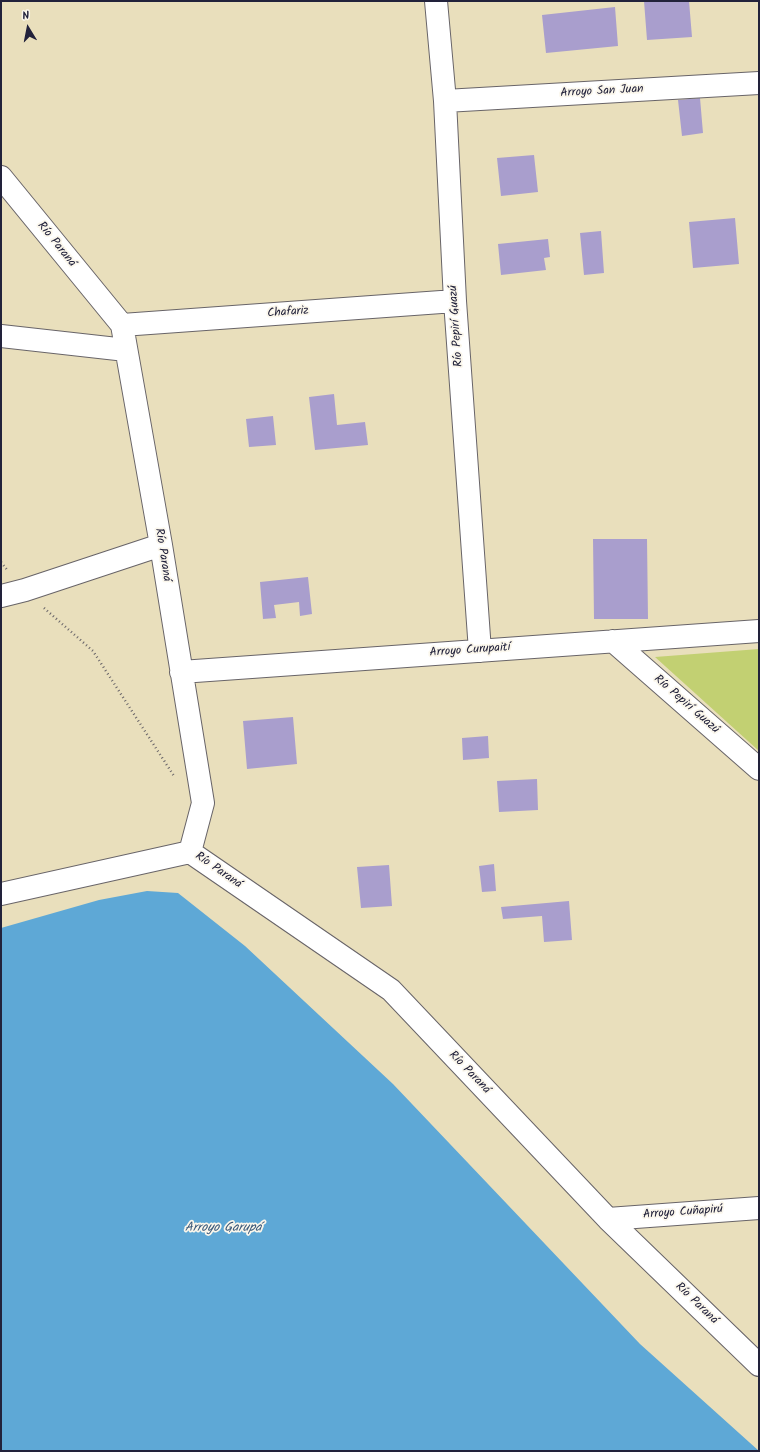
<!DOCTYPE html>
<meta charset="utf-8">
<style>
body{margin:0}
#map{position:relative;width:760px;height:1452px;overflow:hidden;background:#e9dfbc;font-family:Kalam,sans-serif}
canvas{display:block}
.frame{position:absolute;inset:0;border:2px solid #22223b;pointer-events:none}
.north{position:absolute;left:8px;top:8px;width:40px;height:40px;-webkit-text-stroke:3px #fbf7ec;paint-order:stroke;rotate:350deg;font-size:11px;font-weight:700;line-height:16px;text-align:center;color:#22223b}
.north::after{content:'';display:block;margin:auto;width:14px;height:18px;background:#22223b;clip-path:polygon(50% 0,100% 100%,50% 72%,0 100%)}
</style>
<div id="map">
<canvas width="760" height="1452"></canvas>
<div class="frame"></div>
<div class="north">N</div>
</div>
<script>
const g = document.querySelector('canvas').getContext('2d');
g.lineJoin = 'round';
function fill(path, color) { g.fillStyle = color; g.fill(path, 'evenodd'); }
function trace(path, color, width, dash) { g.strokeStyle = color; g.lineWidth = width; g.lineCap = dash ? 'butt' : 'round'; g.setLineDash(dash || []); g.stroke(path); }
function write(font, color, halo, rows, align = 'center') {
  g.font = font + ' Kalam,sans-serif'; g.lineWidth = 3.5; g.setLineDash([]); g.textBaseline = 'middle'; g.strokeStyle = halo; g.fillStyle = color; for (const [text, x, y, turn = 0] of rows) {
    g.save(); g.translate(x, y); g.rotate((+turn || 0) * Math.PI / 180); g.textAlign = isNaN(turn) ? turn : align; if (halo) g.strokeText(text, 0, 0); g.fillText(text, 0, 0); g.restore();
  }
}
const green = new Path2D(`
 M759,649v102l-104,-94z`);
const water = new Path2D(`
 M147,891l31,2 67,53 148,138 247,260 119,107h-758v-523l98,-28z`);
const building = new Path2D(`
 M644,1h45l3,36 -45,3z
 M615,7l3,39 -72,7 -4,-38z
 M700,98l3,35 -21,3 -4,-36z
 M534,155l4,37 -37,4 -4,-38z
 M735,218l4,46 -46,4 -4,-46z
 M601,231l3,42 -20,2 -4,-42z
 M548,239l2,18 -6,1 2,12 -45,5 -3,-31z
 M334,394l3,31 28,-3 3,23 -53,5 -6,-53z
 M273,416l3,29 -27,2 -3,-28z
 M593,539h54l1,80h-54z
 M308,577l4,37 -12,2 -1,-14 -25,3 2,13 -13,1 -3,-37z
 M293,717l4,47 -50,5 -4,-48z
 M488,736l1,22 -26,2 -1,-22z
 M537,779l1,31 -39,2 -2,-31z
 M494,864l2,27 -14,1 -3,-26z
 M389,865l3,41 -31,2 -4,-41z
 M569,901l3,39 -28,2 -2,-26 -39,3 -2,-12z`);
const path = new Path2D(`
 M1,562l7,9
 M44,608l49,43 81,125`);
const minor = new Path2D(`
 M436,1l9,100 10,200 25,350
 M445,101l314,-18
 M1,177l121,148 39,220 42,258 -13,49
 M122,325l333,-24
 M1,336l125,14
 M1,596l24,-6 136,-45
 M613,641l146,128
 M181,672l578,-41
 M190,852l201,138 217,229 151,146
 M1,894l189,-42
 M608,1219l151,-11`);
const streetNames = [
 ["Arroyo San Juan",602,92,-3],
 ["Río Paraná",56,245,51],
 ["Chafariz",288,313,-4],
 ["Río Pepirí Guazú",457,326,-94],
 ["Río Paraná",162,555,81],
 ["Arroyo Curupaití",470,651,-4],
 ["Río Pepirí Guazú",686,705,41],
 ["Río Paraná",218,871,35],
 ["Río Paraná",469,1073,46],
 ["Arroyo Cuñapirú",683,1213,-4],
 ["Río Paraná",696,1304,44]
];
const waterNames = [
 ["Arroyo Garupá",223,1229]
];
fill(green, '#c2d072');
fill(water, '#5ea8d6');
fill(building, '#a99ecd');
trace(minor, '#686468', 24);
trace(path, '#686468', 2.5, [1, 3]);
trace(minor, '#fff', 22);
write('12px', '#22223b', '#fbf7ec', streetNames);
write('italic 13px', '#3a5879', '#fbf7ec', waterNames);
</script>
